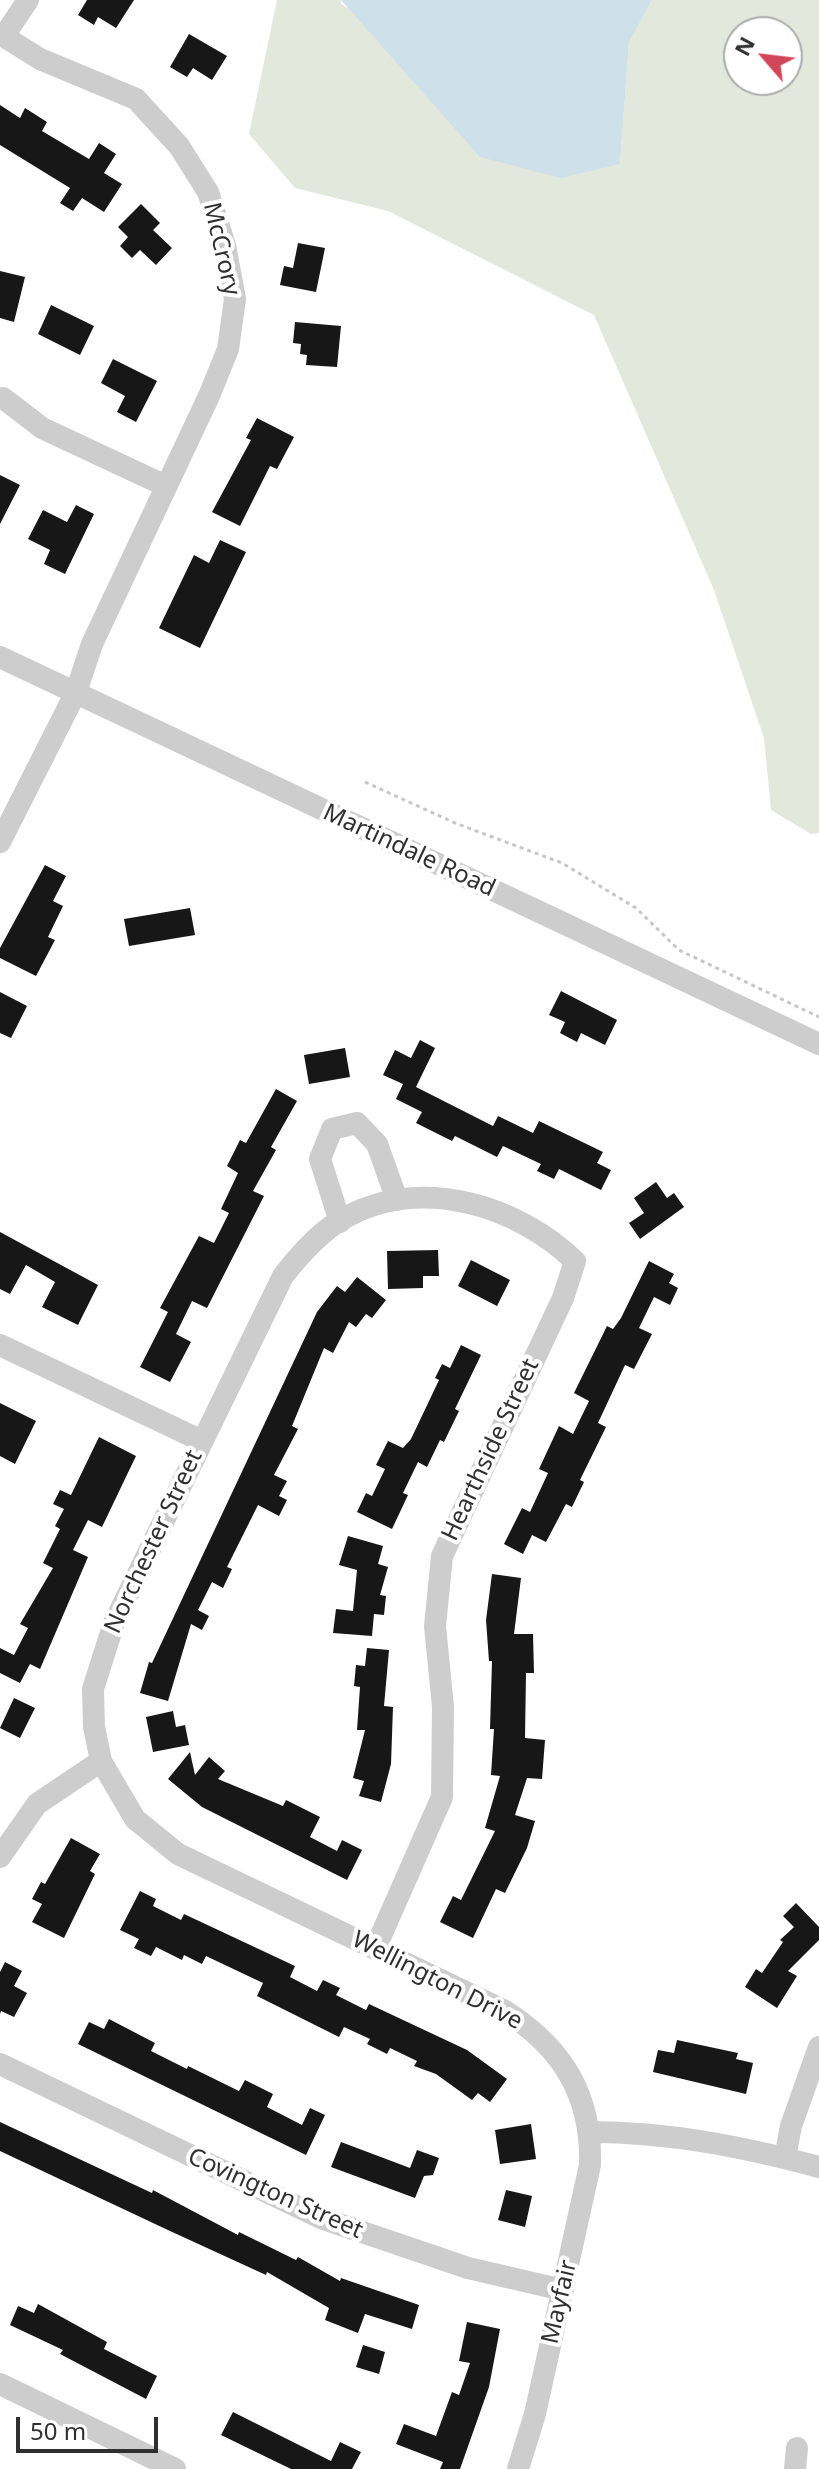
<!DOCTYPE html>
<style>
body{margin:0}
#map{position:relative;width:819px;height:2469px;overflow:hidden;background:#fff;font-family:"Noto Sans",sans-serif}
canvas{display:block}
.north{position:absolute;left:723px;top:16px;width:80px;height:80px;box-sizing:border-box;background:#fff;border:2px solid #acacac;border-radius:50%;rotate:298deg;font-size:22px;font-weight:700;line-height:32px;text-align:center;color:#303030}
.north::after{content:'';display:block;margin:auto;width:28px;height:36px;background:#d24659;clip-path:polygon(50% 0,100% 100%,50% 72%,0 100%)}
.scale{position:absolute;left:16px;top:2417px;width:142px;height:36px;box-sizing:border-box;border:4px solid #303030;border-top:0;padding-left:10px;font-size:24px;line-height:28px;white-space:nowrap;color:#303030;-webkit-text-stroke:6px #fff;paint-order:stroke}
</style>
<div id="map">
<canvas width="819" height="2469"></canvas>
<div class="north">N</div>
<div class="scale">50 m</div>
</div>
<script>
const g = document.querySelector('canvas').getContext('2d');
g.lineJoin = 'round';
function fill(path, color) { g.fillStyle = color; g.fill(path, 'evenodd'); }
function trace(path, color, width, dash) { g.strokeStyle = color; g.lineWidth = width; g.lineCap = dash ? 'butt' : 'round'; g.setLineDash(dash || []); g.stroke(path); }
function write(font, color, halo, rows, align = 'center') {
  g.font = font + ' "Noto Sans",sans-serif'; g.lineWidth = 8; g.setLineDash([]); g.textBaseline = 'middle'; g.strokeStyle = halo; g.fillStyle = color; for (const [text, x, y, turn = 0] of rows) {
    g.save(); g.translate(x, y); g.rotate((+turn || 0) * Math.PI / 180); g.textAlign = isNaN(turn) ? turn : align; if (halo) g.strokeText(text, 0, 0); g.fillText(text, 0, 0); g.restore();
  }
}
const green = new Path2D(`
 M277,0h64v4l279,160 9,-123 23,-41h167v833l-8,1 -40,-24 -7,-72 -50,-148 -120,-275 -206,-104 -93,-23 -46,-54zM739,32h48v48h-48z`);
const water = new Path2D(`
 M341,0h311l-23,42 -9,122 -59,14 -81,-21z`);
const building = new Path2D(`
 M87,0h47l-18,28 -18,-11 -4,8 -16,-10z
 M189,34l38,22 -15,24 -19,-12 -6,9 -17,-10z
 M0,105l20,13 5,-10 22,14 -5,9 47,28 10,-16 17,11 -12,19 18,11 -18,28 -22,-14 -9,13 -13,-8 10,-15 -70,-43z
 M141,204l19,19 -7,7 19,18 -16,17 -16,-15 -8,8 -12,-12 8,-9 -10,-10z
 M298,243l27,5 -9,44 -36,-7 4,-19 9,2z
 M0,271l25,6 -11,45 -14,-4z
 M51,305l43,21 -14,29 -42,-21z
 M295,322l46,4 -4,41 -31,-2 1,-10 -7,-1 1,-10 -8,-1z
 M113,359l44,22 -21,41 -19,-10 8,-16 -24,-13z
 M257,418l37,19 -17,32 -7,-3 -30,60 -28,-14 39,-72 -5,-2z
 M0,475l20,10 -20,39z
 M76,505l18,9 -29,60 -21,-10 6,-14 -22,-11 15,-29 24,12z
 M220,540l26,12 -46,96 -41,-20 35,-73 15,8z
 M45,865l21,11 -13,25 10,5 -15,31 7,3 -19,36 -36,-18v-10z
 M190,908l5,27 -66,11 -5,-27z
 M561,991l56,29 -12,25 -24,-12 -4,9 -17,-9 5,-11 -16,-7z
 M0,992l27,14 -16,32 -11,-5z
 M420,1040l15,8 -19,39 77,39 5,-10 35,17 6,-12 64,31 -6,11 14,7 -10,20 -42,-21 -5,10 -17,-8 4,-7 -38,-18 -6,11 -42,-21 -3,5 -36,-18 6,-11 -26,-13 7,-15 -20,-9 12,-25 16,8z
 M345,1048l5,29 -41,7 -5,-29z
 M276,1089l21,12 -26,46 5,3 -23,41 11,5 -57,112 -15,-7 -16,33 15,8 -21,40 -30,-15 28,-55 -8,-4 39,-72 15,7 15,-30 -8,-4 17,-36 -11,-7 13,-26 6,3z
 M656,1182l11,16 7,-5 10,14 -44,32 -11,-16 15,-10 -10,-15z
 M0,1232l98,53 -20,40 -36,-18 13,-25 -29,-17 -16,29 -10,-5z
 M438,1250l1,26h-16v12l-35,1 -1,-38z
 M471,1260l39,20 -13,26 -39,-20z
 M649,1261l25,13 -5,9 9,5 -8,17 -16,-8 -15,31 13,6 -18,35 -9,-4 -27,58 8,4 -26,53 4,2 -12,25 -6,-3 -20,38 -14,-7 -9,19 -19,-10 18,-36 8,4 18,-39 -9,-4 20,-43 14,8 16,-33 -15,-8 33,-67 6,3 8,-11z
 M357,1277l29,23 -14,18 -6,-4 -10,13 -7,-5 -16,31 -9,-5 -32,78 6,3 -24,46 13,6 -8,15 8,4 -8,16 -21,-11 -31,62 5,2 -9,19 -11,-6 -14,28 11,6 -7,14 -11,-6 -23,77 -28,-8 9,-31 3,1 165,-351 20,-26 8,6z
 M461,1345l20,10 -26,54 4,2 -15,31 -4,-2 -13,27 -9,-5 -15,31 5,2 -16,34 -35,-17 9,-19 6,3 13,-27 -9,-4 12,-24 15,7 8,-9 28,-59 -4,-2 7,-14 8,4z
 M0,1403l36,18 -21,43 -15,-8z
 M99,1437l37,19 -34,71 -14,-7 -15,30 15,7 -48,112 -10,-5 -10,19 -20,-10v-25l14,7 14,-27 -8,-4 33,-56 -10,-5 17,-34 -5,-3 9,-17 -11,-5 7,-14 11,5z
 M348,1536l35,10 -5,18 10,3 -8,28 6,1 -2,19 -10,-1 -2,22 -39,-3 3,-24 17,2 4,-41 -18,-5z
 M492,1574l29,4 -7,56h19l1,39h-8l-1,65 20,2 -3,39 -15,-1 -12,37 20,6 -8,27 -22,45 -9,-4 -23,49 -33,-16 13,-26 8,4 34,-69 -10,-3 15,-52 -9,-1 3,-46h-4l2,-68h-3l-3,-41z
 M367,1648l22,2 -5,56 9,1 -2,57 -10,38 -22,-6 5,-15 -11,-3 12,-48h-8l3,-43 -6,-1 2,-21 9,1z
 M14,1698l21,10 -15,30 -20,-10z
 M173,1711l3,16 9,-2 4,20 -36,7 -7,-35z
 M190,1752l5,23 14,-18 16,14 -7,8 65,27 3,-6 34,17 -10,20 27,14 5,-11 20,10 -15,30 -145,-73 -34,-28z
 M71,1838l29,16 -10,17 5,3 -31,64 -32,-16 10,-18 -10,-5 9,-17 4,2z
 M140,1891l16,8 -3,7 28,14 3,-6 111,52 -5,11 27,14 6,-11 17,8 -4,7 30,15 3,-6 98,46 40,29 -17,23 -12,-9 -6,7 -36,-26 -22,-8 3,-5 -27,-13 -3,6 -20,-10 3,-5 -26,-12 -5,10 -82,-41 6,-13 -57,-27 -4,8 -18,-9 -2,5 -26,-13 -5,9 -17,-8 5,-9 -19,-9z
 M796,1903l23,24v13l-31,31 9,5 -20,32 -32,-21 11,-18 6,4 21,-31 -3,-2 14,-13 -11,-11z
 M5,1962l17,9 -8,15 13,7 -13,24 -13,-6 -1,3v-42z
 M109,2019l46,24 -4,8 36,18 1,-3 51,25 6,-11 28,14 -6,13 35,18 8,-17 15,7 -19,40 -228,-111 11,-22 15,7z
 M677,2040l61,13 -2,6 17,4 -7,31 -93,-22 5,-22 16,3z
 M0,2122l152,71 1,-3 85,45 1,-3 57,28 2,-3 42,24 1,-3 78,27 -7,24 -47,-15 -7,19 -33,-13 4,-12 -62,-36 -1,3 -96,-44 -170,-80z
 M531,2124l5,35 -36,5 -5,-34z
 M341,2142l69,26 7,-18 22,8 -6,17 -9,1 -9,22 -84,-31z
 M506,2190l26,6 -7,31 -27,-7z
 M38,2304l69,38 -3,7 53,27 -11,23 -86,-45 3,-4 -53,-25 8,-19 16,7z
 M467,2322l33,7 -11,58 -29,82h-20l3,-7 -47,-18 8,-20 32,12 16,-44 7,3 11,-32 -11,-2z
 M363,2345l22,7 -6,22 -23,-7z
 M233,2412l98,49 9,-19 21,10 -9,17h-61l-70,-34z`);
const path = new Path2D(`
 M365,782l90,41 107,40 74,45 43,42 140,67`);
const minor = new Path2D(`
 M0,34l40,25 96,40 43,47 29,46 17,53 10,54 -7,50 -19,47 -117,248 -16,48 -76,150
 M4,36l24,-36
 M3,398l39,30 124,58
 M0,657l819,387
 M340,1222l-20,-63 12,-30 25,-6 20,21 20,56
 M0,1345l202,96
 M101,1761l34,58 43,35 327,157c58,37 87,85 85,154l-55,249 -17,55
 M0,1857l37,-53 64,-43 -7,-34 -1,-38 21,-66 169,-347c18,-23 40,-48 67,-61 75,-38 168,-9 225,46l-12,37 -121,258 -7,70 8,81 -1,90 -67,152
 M0,2064l321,154 147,50 95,22
 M591,2132c78,0 153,15 228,35
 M785,2158l6,-32 28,-79
 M0,2384l175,85
 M795,2469l2,-21`);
const streetNames = [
 ["McCrory",221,249,77],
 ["Martindale Road",409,851,25],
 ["Hearthside Street",491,1450,-65],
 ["Norchester Street",154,1542,-65],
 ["Wellington Drive",437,1981,27],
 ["Covington Street",275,2194,24],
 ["Mayfair",560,2302,-77]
];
fill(green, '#e3e8dc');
fill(water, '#cee0e9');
fill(building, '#171717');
trace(path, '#c7c7c7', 3, [4, 4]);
trace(minor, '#cdcdcd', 22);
write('24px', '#303030', '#fff', streetNames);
</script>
